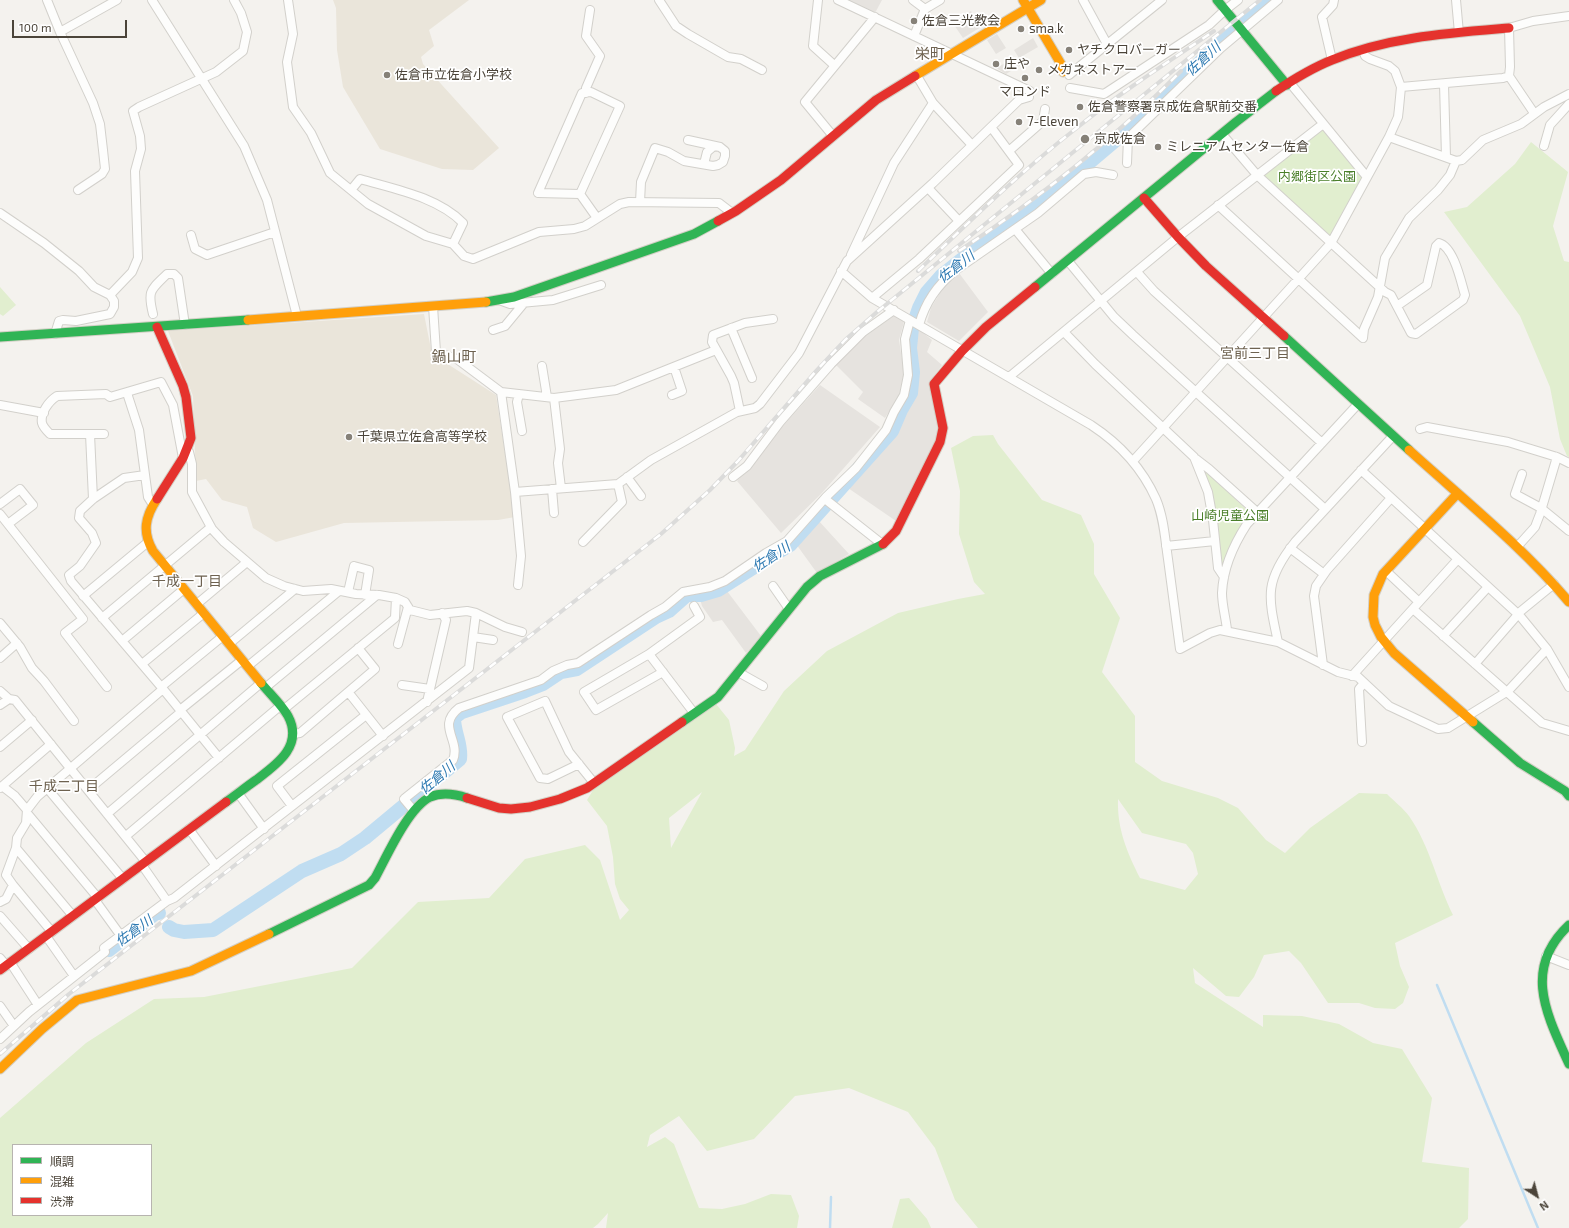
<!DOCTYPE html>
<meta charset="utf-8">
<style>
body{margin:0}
#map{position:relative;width:1569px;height:1228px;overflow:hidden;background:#f4f2ee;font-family:"Exo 2","Noto Sans JP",sans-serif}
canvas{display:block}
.legend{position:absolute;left:12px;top:1144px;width:140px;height:72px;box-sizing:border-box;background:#fff;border:1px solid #b7b4b0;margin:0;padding:5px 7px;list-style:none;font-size:12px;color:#4b4439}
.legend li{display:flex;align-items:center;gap:8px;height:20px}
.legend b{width:20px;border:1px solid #b7b4b0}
.north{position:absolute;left:1517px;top:1176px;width:40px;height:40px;-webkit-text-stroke:3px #fff;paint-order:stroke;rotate:144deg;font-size:11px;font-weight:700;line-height:16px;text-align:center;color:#4b4439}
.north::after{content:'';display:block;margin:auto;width:14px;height:18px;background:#4b4439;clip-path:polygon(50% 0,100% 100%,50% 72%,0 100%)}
.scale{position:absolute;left:12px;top:20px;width:115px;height:18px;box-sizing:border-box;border:2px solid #4b4439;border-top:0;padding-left:5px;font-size:12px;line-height:14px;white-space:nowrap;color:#4b4439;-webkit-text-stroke:3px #fff;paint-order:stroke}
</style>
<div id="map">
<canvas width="1569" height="1228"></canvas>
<ul class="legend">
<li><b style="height:5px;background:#30b455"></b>順調</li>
<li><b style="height:5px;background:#ff9f0a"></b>混雑</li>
<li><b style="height:5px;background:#e5322d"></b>渋滞</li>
</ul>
<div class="north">N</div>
<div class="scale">100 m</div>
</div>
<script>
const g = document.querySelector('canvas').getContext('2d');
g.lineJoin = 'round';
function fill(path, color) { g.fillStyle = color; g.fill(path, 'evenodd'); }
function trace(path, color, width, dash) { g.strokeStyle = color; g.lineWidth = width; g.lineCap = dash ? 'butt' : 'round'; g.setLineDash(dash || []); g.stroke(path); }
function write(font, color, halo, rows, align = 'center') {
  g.font = font + ' "Exo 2","Noto Sans JP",sans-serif'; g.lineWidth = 3.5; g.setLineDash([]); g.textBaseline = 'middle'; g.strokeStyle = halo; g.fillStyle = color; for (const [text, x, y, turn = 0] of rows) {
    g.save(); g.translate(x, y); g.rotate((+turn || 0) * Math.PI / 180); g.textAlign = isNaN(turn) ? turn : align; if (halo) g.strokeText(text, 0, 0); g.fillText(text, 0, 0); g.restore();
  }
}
const education = new Path2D(`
 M333,0h136l-40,30 5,16 -13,11 2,7 76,84 -26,22 -31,-1 -62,-20 -37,-62 -6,-37 -1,-42z
 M424,314l8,40 64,41 19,122 -17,3 -154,3 -68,19 -23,-14 -6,-21 -25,-7 -16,-21 -10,2 -3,-85 -25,-65z`);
const green = new Path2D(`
 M1326,130l37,47 -31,59 -4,1 -64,-60 -1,-6 54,-40z
 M1531,142l37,30 -15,54 11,35 5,1v195l-2,-1 -7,-17 -10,-52 -30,-71 -76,-104 23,-5 48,-43z
 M0,287l16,18 -13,11 -3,-2z
 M993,435l5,9 44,56 39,15 13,29v30l26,44 -18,54 33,44v46l27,19 56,17 20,10 28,32 19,13 25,-25 49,-35 28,1c7,7 16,14 22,22 21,30 28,67 44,99l-58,28 5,23 9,21 -6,16 -8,6 -20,-1 -16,-5h-31l-27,-40 -12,-12 -25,4 -10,22 -15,20 -13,-1 -33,-28 2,15 68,44v-12l39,1 37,8 34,19 29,6 30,49 -10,64 47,6 -1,51 -9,9h-481l-23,-28 -20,-52 -27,-36 -59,-24 -54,8 -41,43 -47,12 -28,-35 -29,19 -3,12 18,-10 9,7 25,64 23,1 23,-5 26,-10 20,1 8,21 -2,12h-191l2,-15 -10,11 -5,4h-593v-110l86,-75 68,-44 50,-2 148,-29 66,-66 71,-4 36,-39 60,-14 15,15 20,60 9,-10 -9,-11 -5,-15 -2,-27 -6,-31 -20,-26 14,-23 111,-78 17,21 6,28 -1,8 11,-6 39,-59 43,-40 71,-38 60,-14 27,-5 -11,-12 -15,-48 1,-43 -9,-43 22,-12zM702,792l-31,56 -2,-30zM1118,799l24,34 44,11 7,9 5,21 -13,16 -45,-12c-13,-26 -23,-49 -22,-79zM13,1145h138v70h-138z
 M1205,470l47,45 -21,29 -8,23h-3l-16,-93z
 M909,1198l18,21 4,9h-39l8,-29z`);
const parking = new Path2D(`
 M850,0h32l-7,13 -26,-11z
 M971,11l10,16 -18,11 -11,-16z
 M997,34l9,14 -10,6 -9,-14z
 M1033,38l5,9 -19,11 -5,-8z
 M1016,57l5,8 -15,9 -10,-6z
 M959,273l29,39 -29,29 -32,-19 4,-14 12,-20z
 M895,315l9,7 -5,18 5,32 -5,23 -14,23 -27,-19 5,-7 -27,-27 31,-31z
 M917,328l15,12 -5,12 15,13 -10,14 7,48 -2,14 -41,80 -48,-33 47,-54 17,-35 5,-20 -3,-32z
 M820,385l60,42 -59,67 -40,39 -44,-52 34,-42z
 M818,520l31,34 -32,19 -21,-29z
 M727,591l34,45 -15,17 -24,-33 -9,2 -11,-16 -2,-7z`);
const stream = new Path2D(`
 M1437,985l101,243
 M830,1228l1,-31`);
const river = new Path2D(`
 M169,927l5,3 10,2 29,-2 89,-59 39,-17 24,-16 95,-79c2,-15 -6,-26 -6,-41l8,-6 63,-21 18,-7 18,-12 16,-3 79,-52 13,-6 18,-16h14l17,-5 52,-33 20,-12 102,-114 9,-21 10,-17 2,-21 -3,-24 2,-20 7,-20 8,-16 14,-16 20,-16 77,-54 84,-71 105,-98 44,-37
 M109,950l47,-37h3`);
const street = new Path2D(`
 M47,0l13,32
 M152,0l92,146 23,54 30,116
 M288,0l5,34 -6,28 6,45 18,26 19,40 38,31 58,32 27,8
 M659,0l17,26 12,8 40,23 13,2 21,11
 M818,0l-5,46 21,19
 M838,0l192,91
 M913,0l12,9 15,-9
 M1083,0l24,44
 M1456,0l3,33
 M914,36l11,-27
 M1332,60l-10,-43 11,-12 1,-5
 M1069,75l93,-75
 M917,76l16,27 39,42
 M1290,83l77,94
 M1444,84l2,73
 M1401,87l102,-9 6,-2
 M1070,88l34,6 105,-69 16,-15 13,-10
 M586,93v-5l14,-32 -14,-20 4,-26
 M1534,113l-25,-37 1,-9 -1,-39 24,-7 36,-5
 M1222,134l35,41 128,117 6,3 20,38 5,1 47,-34 2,-5c-4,-13 -11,-48 -26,-52l-3,3 -9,39 -30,21
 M833,136l-28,-34 70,-85
 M1389,137l67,24 6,-1 21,-20 38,-16 23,-17 25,-13
 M1544,146l6,-21 19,-21
 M1010,150l33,-29 2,-12
 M1127,163l1,-25 93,-90 57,-48
 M704,164l3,-12 7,-6
 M928,188l31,33
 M78,190l24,-16 3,-5 -2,-19 -3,-26 -7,-21 -33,-71 57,-32
 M351,190l9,-11c34,10 78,18 103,44l-10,21 11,12 9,3 66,-27 35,-3 11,-3 35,-22 9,-2 90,1 13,10
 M580,194l40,-88 -29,-14 -9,1 -44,100 42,1 17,24
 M640,202l1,-20 14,-34 13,4 16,9 29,5 5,-1 5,-3 2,-6v-5l-5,-4 -32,-7
 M1218,205l145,133 1,-9 14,-32 7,-39 24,-40 29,-28 12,-15 6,-14
 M0,213l44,30 35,28 15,16 16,8 4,6v6l-4,7 -34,7 -13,-1 -4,1 -4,13
 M1015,229l37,45
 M191,235l4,14 12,6 68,-23
 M851,255l43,-92 39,-60
 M1068,261l46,56 19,18 192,174
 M841,271l31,27 219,127c29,19 51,43 65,74 8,19 9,40 12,60 4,30 8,60 12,90l30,-16 10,-3 58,12 60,30 20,5 31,29 49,23 10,-1 60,-37 39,-42
 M1137,272l17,19 168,152
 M110,295l22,-23 6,-14 -3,-87 6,-22 -1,-13 -7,-25 6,-4 77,-35 27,-21 4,-19 -6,-19 -7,-13
 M872,298l47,-39 100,-94 -28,-38
 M499,300l11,4 43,-4 48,-15
 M433,306l3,46 21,7 44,33 53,6 62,-8 100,-40
 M153,314c-6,-24 -2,-24 14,-40h7l4,4 7,47
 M919,325c6,-22 18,-40 37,-55l82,-57 46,-39 12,-2 17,3
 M731,328l21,50
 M493,330l12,-4 19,-23
 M1064,332l31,32 99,93 14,35 5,28 5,48 6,9
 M542,366l5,31
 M1009,377l169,-140 145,-113
 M501,392l14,100 6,64 -3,29
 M127,393l12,37 9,67 5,8
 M519,394l-2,8 5,29
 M672,395l10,-4 -8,-24
 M554,398l6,51 -2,14 3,25
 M0,405l44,8
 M740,411l-6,-28 -3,-7 -19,-34 1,-7 32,-12 28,-4
 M1420,429l7,-2 81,15 49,15 -17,57 -5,13 -18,20
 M90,434l3,65
 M104,434h-54c-3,-3 -7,-7 -8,-11 -2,-10 7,-22 15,-27l49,-2 4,3 51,-15 12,23 10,53
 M186,452h3l3,12v28l20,37 12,13 42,36 18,8 19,5 28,-2 25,5 23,1 17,3 9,4 5,8 20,5 37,-4 9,2 29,14 17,5
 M1557,457l12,6
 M1196,459l13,10 49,44
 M1133,461l198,-218 58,-106 9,-20 1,-9 2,-21 -6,-16 -6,-5 -19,-7 -5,-3 -2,-7
 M1361,470l159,146 27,33 22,38
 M1522,474l-7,20 26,14 28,23
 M145,475l-21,3 -31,21 -13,12 -1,7 13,15 4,10 -16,23 -11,9 2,6 92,108 56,69
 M627,477l14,19
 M733,477l14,-11 33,-44 51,-58 32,-32 31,-22
 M552,489l2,24
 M515,492l103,-8 33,-24 86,-48 18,-4 5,-4 39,-51 48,-92 86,-78 86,-83 10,-3
 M825,499l57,45
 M0,504l20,-15 13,16 -25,19
 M0,514l83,105 -18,14 42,54
 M583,542l39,-40 -4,-18
 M1166,546l49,-5
 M1290,548l34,26
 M1386,571l33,31
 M773,586l16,23
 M348,592l6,-26 15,4 -4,25
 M83,596l65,-54
 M197,604l50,-42
 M1413,609l129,114 27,8
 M102,618l109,-91
 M0,623l20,24 12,21 12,13 30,40
 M1227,630c-1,-11 -5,-25 -5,-37 1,-24 12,-49 25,-69l111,-120
 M1443,636l45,-49
 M473,637l20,3
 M122,641l62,-52
 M1278,642c-10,-46 -14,-61 17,-100l98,-106
 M229,644l66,-55
 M398,644l10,-37
 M649,654l-65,38 12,18 67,-38
 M0,658l17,-15
 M142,664l62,-51
 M1475,664l46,-53 33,-27
 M1323,665l-9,-69 2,-10 11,-16 64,-72
 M248,666l91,-75
 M738,672l25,14
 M1352,676l106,-117
 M402,685l28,4
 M161,687l62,-51
 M265,688l112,-93
 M0,691l9,8
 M349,693l34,43
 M427,702l19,-82 -4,-7
 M0,705l9,-6 6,1 131,162
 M180,710l62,-50
 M283,710l112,-92 1,-20
 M694,713l-45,-59 51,-37 -6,-11
 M293,734l7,-1 75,-64 -17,-21
 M1362,742l-3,-53 5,-6
 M0,747l32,-27
 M579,764l-31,15 -8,-1 -33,-61 38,-16 24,51 25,31
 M2,786l13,10 12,14
 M0,788l51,-44
 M47,788l76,91
 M88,790l93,-78
 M238,793l26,36
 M292,806l-15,-20 89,-71
 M414,811l-10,-12 49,-39c8,-20 -17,-34 6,-52l82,-28 12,-9 14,-6 11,-2 73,-48 14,-8 18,-15 27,-5 15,-6 41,-28 21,-12 39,-44 30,-29 30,-38 8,-18 10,-17 4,-20 -3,-36 5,-19
 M27,813l71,85
 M107,814l154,-131
 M189,829l27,37
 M126,836l154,-130
 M16,848l57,68
 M13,885l39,47
 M95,900l26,36
 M167,901l7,-3 295,-230 7,-55
 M0,902l6,-3 7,-14 -7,-10 10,-27 1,-10 9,-15 1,-13 10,-13 126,-108
 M0,916l29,33
 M46,936l28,40
 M1546,956l23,9
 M0,958l6,7
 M10,962l28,43
 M0,1006l14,20
 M0,1039l29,-27 76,-60 -1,-4 63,-47 -25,-36`);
const fast = new Path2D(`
 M1217,0l70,85
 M1035,287l201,-165 40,-31
 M486,302l28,-5 180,-63 24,-13
 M1284,336l125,114
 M0,337l248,-17
 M682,722l36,-25 89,-110 13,-11 63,-32
 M1473,722l47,41 45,28 4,5
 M226,802c10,-7 20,-15 30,-22 20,-15 48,-34 32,-64 -6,-11 -18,-22 -27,-33
 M1569,925c-47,44 -22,90 0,139
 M269,934l100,-49 6,-7c12,-22 33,-70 55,-81 12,-5 25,-3 37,1`);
const slow = new Path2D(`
 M1023,0l38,64 2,8
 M915,76l126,-76
 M248,320l238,-18
 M1409,450c54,49 113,96 160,152
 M1457,494l-74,80 -9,21 -1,22 2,8 6,12 13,16 79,69
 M157,499c-12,18 -15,33 -4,52l108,132
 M0,1069l42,-40 35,-29 114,-29 78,-37`);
const jam = new Path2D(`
 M1276,91c18,-12 36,-23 56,-31 56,-23 117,-27 177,-32
 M1144,198l34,39 28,29 78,70
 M718,221l18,-10 45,-31 95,-80 39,-24
 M157,499l26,-41 8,-20 -5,-41 -3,-11 -26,-59
 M883,544l13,-13 44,-89 3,-14 -9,-44 28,-33 24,-24 49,-40
 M467,798l32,10 12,1 19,-2 30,-8 27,-11 95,-66
 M0,970l226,-168`);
const rail = new Path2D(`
 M959,251c79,-52 156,-113 222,-180
 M918,271c52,-50 103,-100 160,-144 43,-35 90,-65 136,-96
 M0,1054l69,-60 592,-460 49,-44 28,-29 78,-90 29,-31 32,-28 383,-312`);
const markers = [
 [914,21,4,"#868178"],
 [1021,29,4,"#868178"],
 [1069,50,4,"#868178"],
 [996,64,4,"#868178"],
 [1039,70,4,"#868178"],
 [387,75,4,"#868178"],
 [1025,78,4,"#868178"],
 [1080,107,4,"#868178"],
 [1019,122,4,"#868178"],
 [1085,139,5,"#868178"],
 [1158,147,4,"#868178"],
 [349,437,4,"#868178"]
];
const poiNames = [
 ["佐倉三光教会",922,21],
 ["sma.k",1029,29],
 ["ヤチクロバーガー",1077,50],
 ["庄や",1004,64],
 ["メガネストアー",1047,70],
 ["佐倉市立佐倉小学校",395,75],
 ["マロンド",1025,92,"center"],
 ["佐倉警察署京成佐倉駅前交番",1088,107],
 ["7-Eleven",1027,122],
 ["京成佐倉",1094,139],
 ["ミレニアムセンター佐倉",1166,147],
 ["千葉県立佐倉高等学校",357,437]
];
const parkNames = [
 ["内郷街区公園",1317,177],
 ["山崎児童公園",1230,516]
];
const waterNames = [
 ["佐倉川",1203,59,-43],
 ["佐倉川",956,267,-38],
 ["佐倉川",771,557,-34],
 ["佐倉川",437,778,-40],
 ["佐倉川",134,931,-36]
];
const neighbourhoodNames = [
 ["宮前三丁目",1255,353],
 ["千成一丁目",187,581],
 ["千成二丁目",64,786]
];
const quarterNames = [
 ["栄町",930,54],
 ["鍋山町",454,357]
];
fill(education, '#eae5da');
fill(green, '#e1eecf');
fill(parking, '#e6e3df');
trace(stream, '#c0ddf1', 2.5);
trace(river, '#c0ddf1', 14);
trace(street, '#d2d0cb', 10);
trace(fast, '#d3cfc5', 11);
trace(slow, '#d3cfc5', 11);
trace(jam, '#d3cfc5', 11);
trace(street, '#fdfdfc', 8);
trace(fast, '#30b455', 9);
trace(slow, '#ff9f0a', 9);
trace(jam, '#e5322d', 9);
trace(rail, '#dbdbda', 4);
trace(rail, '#fff', 2.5, [8]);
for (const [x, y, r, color] of markers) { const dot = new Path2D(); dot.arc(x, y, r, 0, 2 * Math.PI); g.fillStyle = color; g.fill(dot); trace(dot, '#fff', 1.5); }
write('13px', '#4b4439', '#fff', poiNames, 'left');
write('13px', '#4a7f2a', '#fff', parkNames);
write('italic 14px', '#2e7ab2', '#fff', waterNames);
write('14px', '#6e6250', '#fff', neighbourhoodNames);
write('15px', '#6e6250', '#fff', quarterNames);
</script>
